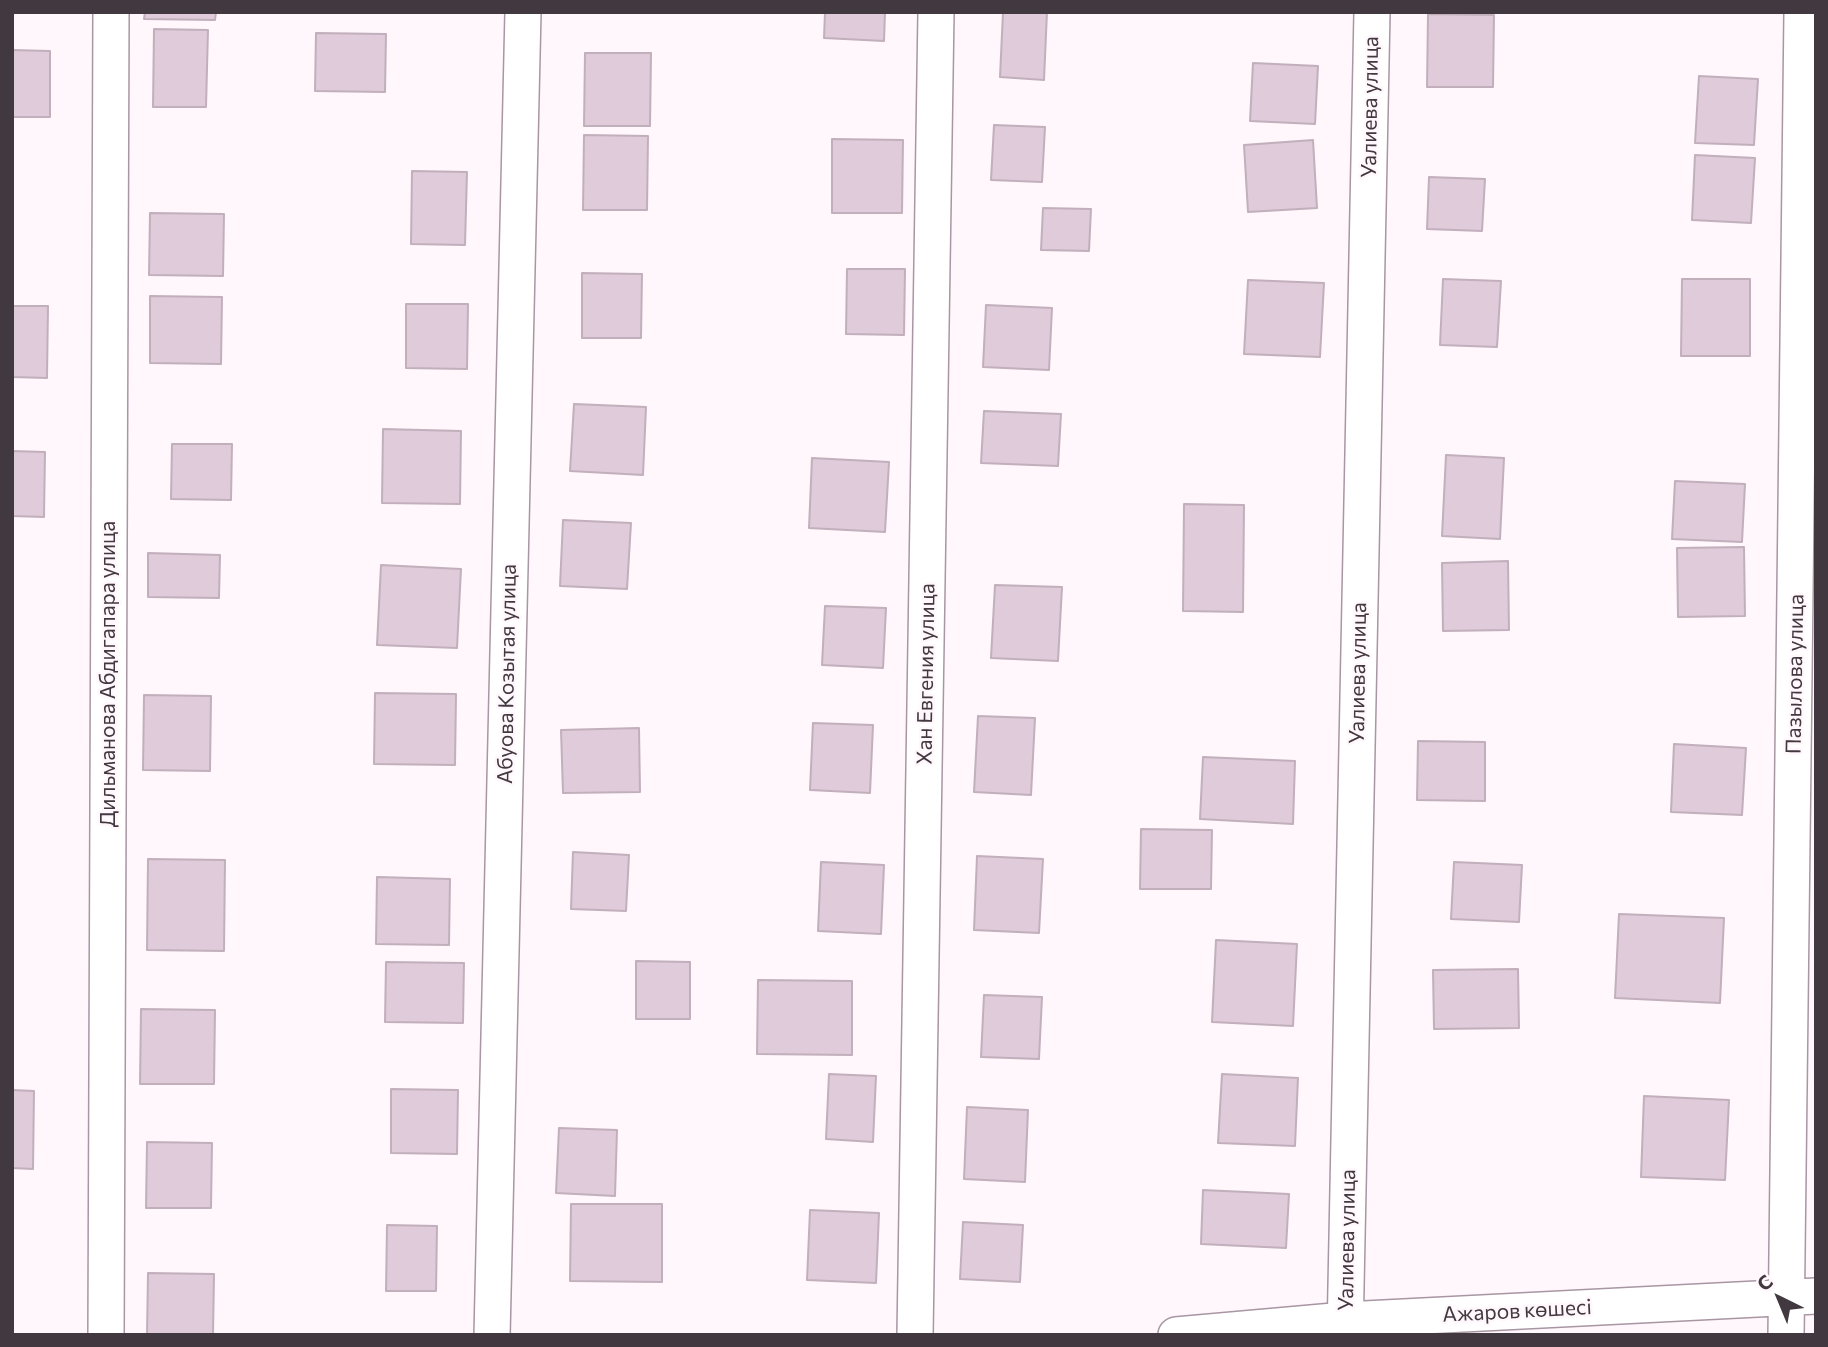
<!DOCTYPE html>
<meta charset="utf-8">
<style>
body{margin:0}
#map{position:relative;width:1828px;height:1347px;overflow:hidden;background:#fff7fc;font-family:Commissioner,sans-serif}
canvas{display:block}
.frame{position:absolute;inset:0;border:14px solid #41393f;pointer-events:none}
.north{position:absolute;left:1744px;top:1263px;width:70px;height:70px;-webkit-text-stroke:5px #fff7fc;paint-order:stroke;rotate:317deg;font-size:19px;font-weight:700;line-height:28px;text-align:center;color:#41393f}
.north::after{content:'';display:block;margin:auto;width:24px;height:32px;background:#41393f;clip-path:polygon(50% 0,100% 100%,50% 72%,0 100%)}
</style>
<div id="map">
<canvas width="1828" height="1347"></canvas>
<div class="frame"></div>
<div class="north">С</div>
</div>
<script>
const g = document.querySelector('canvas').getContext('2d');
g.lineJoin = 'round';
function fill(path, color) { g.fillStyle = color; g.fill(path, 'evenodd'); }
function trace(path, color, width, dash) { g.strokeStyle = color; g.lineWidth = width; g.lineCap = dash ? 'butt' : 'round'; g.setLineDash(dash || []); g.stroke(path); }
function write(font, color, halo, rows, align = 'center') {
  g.font = font + ' Commissioner,sans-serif'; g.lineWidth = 5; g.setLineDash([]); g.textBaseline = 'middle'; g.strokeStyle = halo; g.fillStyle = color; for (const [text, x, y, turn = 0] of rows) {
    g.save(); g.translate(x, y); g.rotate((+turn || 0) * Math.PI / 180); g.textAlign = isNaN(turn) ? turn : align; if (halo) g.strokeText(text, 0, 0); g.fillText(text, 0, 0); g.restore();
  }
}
const building = new Path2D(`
 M145,12h71l-1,8 -71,-1z
 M825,12h60l-1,29 -60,-3z
 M1003,12h44l-3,68 -44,-3z
 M1428,14l66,1 -1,72h-66z
 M154,29l54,1 -2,77h-53z
 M316,33l70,1 -1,58 -70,-1z
 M12,50l38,1v66h-38z
 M585,53h66l-1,73h-66z
 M1253,63l65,3 -3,58 -65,-3z
 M1699,76l59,3 -4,66 -59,-2z
 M994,125l51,2 -3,55 -51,-2z
 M584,135l64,1 -1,74h-64z
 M832,139l71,1 -1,73h-70z
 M1313,140l4,68 -69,4 -4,-67z
 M1695,155l60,3 -4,65 -59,-3z
 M412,171l55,1 -2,73 -54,-1z
 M1429,177l56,2 -3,52 -55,-2z
 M1043,208l48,1 -2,42 -48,-1z
 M150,213l74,1 -1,62 -74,-1z
 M847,269h58l-1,66 -58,-1z
 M582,273l60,1 -1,64h-59z
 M1443,279l58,2 -4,66 -57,-2z
 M1682,279h68v77h-69z
 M1248,280l76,3 -4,74 -76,-3z
 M150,296l72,1 -1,67 -71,-1z
 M406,304h62l-1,65 -61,-1z
 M986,305l66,3 -3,62 -66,-3z
 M12,306h36l-1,72 -35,-1z
 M574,404l72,3 -3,68 -73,-4z
 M984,411l77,3 -3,52 -77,-3z
 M383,429l78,2 -1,73 -78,-1z
 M172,444h60l-1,56 -60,-1z
 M12,451l33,1 -1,65 -32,-1z
 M1446,455l58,3 -4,81 -58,-3z
 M812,458l77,4 -4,70 -76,-4z
 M1675,481l70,3 -3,58 -70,-3z
 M1184,504l60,1 -1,107 -60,-1z
 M563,520l68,3 -4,66 -67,-3z
 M1744,547l1,69 -67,1 -1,-69z
 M148,553l72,2 -1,43 -71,-1z
 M1508,561l1,69 -66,1 -1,-68z
 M381,565l80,4 -4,79 -80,-3z
 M995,585l67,2 -4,74 -67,-3z
 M825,606l61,2 -3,60 -61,-3z
 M375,693l81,1 -1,71 -81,-1z
 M144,695l67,1 -1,75 -67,-1z
 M978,716l57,2 -4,77 -57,-3z
 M813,723l60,2 -3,68 -60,-3z
 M639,728l1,64 -77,1 -2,-63z
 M1418,741l67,1v59l-68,-1z
 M1674,744l72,4 -4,67 -71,-3z
 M1203,757l92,4 -2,63 -93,-5z
 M1141,829l71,1 -1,59h-71z
 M573,852l56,3 -3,56 -55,-2z
 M977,856l66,3 -4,74 -65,-3z
 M148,859l77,1 -1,91 -77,-1z
 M821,862l63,3 -3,69 -63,-3z
 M1454,862l68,3 -3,57 -68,-3z
 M377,877l73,2 -1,66 -73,-1z
 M1619,914l105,4 -4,85 -105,-5z
 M1216,940l81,4 -4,82 -81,-4z
 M636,961l54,1v57h-54z
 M386,962l78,1 -1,60 -78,-1z
 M1518,969l1,59 -85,1 -1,-59z
 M758,980l94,1v74l-95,-1z
 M984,995l58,2 -3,62 -58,-2z
 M141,1009l74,1 -1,74h-74z
 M829,1074l47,2 -3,66 -47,-3z
 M1222,1074l76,4 -3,68 -77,-3z
 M391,1089l67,1 -1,64 -66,-1z
 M12,1090l22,1 -1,78 -21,-1z
 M1644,1096l85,4 -4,80 -84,-3z
 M967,1107l61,3 -3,72 -61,-3z
 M559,1128l58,2 -2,66 -59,-3z
 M147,1142l65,1 -1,65h-65z
 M1203,1190l86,4 -3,54 -85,-4z
 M571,1204h91v78l-92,-1z
 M810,1210l69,3 -3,70 -69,-3z
 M963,1222l60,3 -3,57 -60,-3z
 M387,1225l50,1 -1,65h-50z
 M148,1273l66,1 -1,61h-66z`);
const minor = new Path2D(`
 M106,1335l5,-1323
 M492,1335l31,-1323
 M915,1335l21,-1323
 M1176,1335l169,-15 471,-24
 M1345,1335l27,-1323
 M1786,1335l16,-1323`);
const streetNames = [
 ["Уалиева улица",1370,107,-89],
 ["Уалиева улица",1358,673,-89],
 ["Дильманова Абдигапара улица",108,674,-90],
 ["Абуова Козытая улица",507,674,-89],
 ["Хан Евгения улица",926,674,-89],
 ["Пазылова улица",1795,674,-89],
 ["Уалиева улица",1347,1240,-89],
 ["Ажаров көшесі",1517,1311,-3]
];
fill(building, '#dfcbd9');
trace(building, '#c2afbc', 2);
trace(minor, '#a996a3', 38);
trace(minor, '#fff', 35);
write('21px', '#41393f', '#fff7fc', streetNames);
</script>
